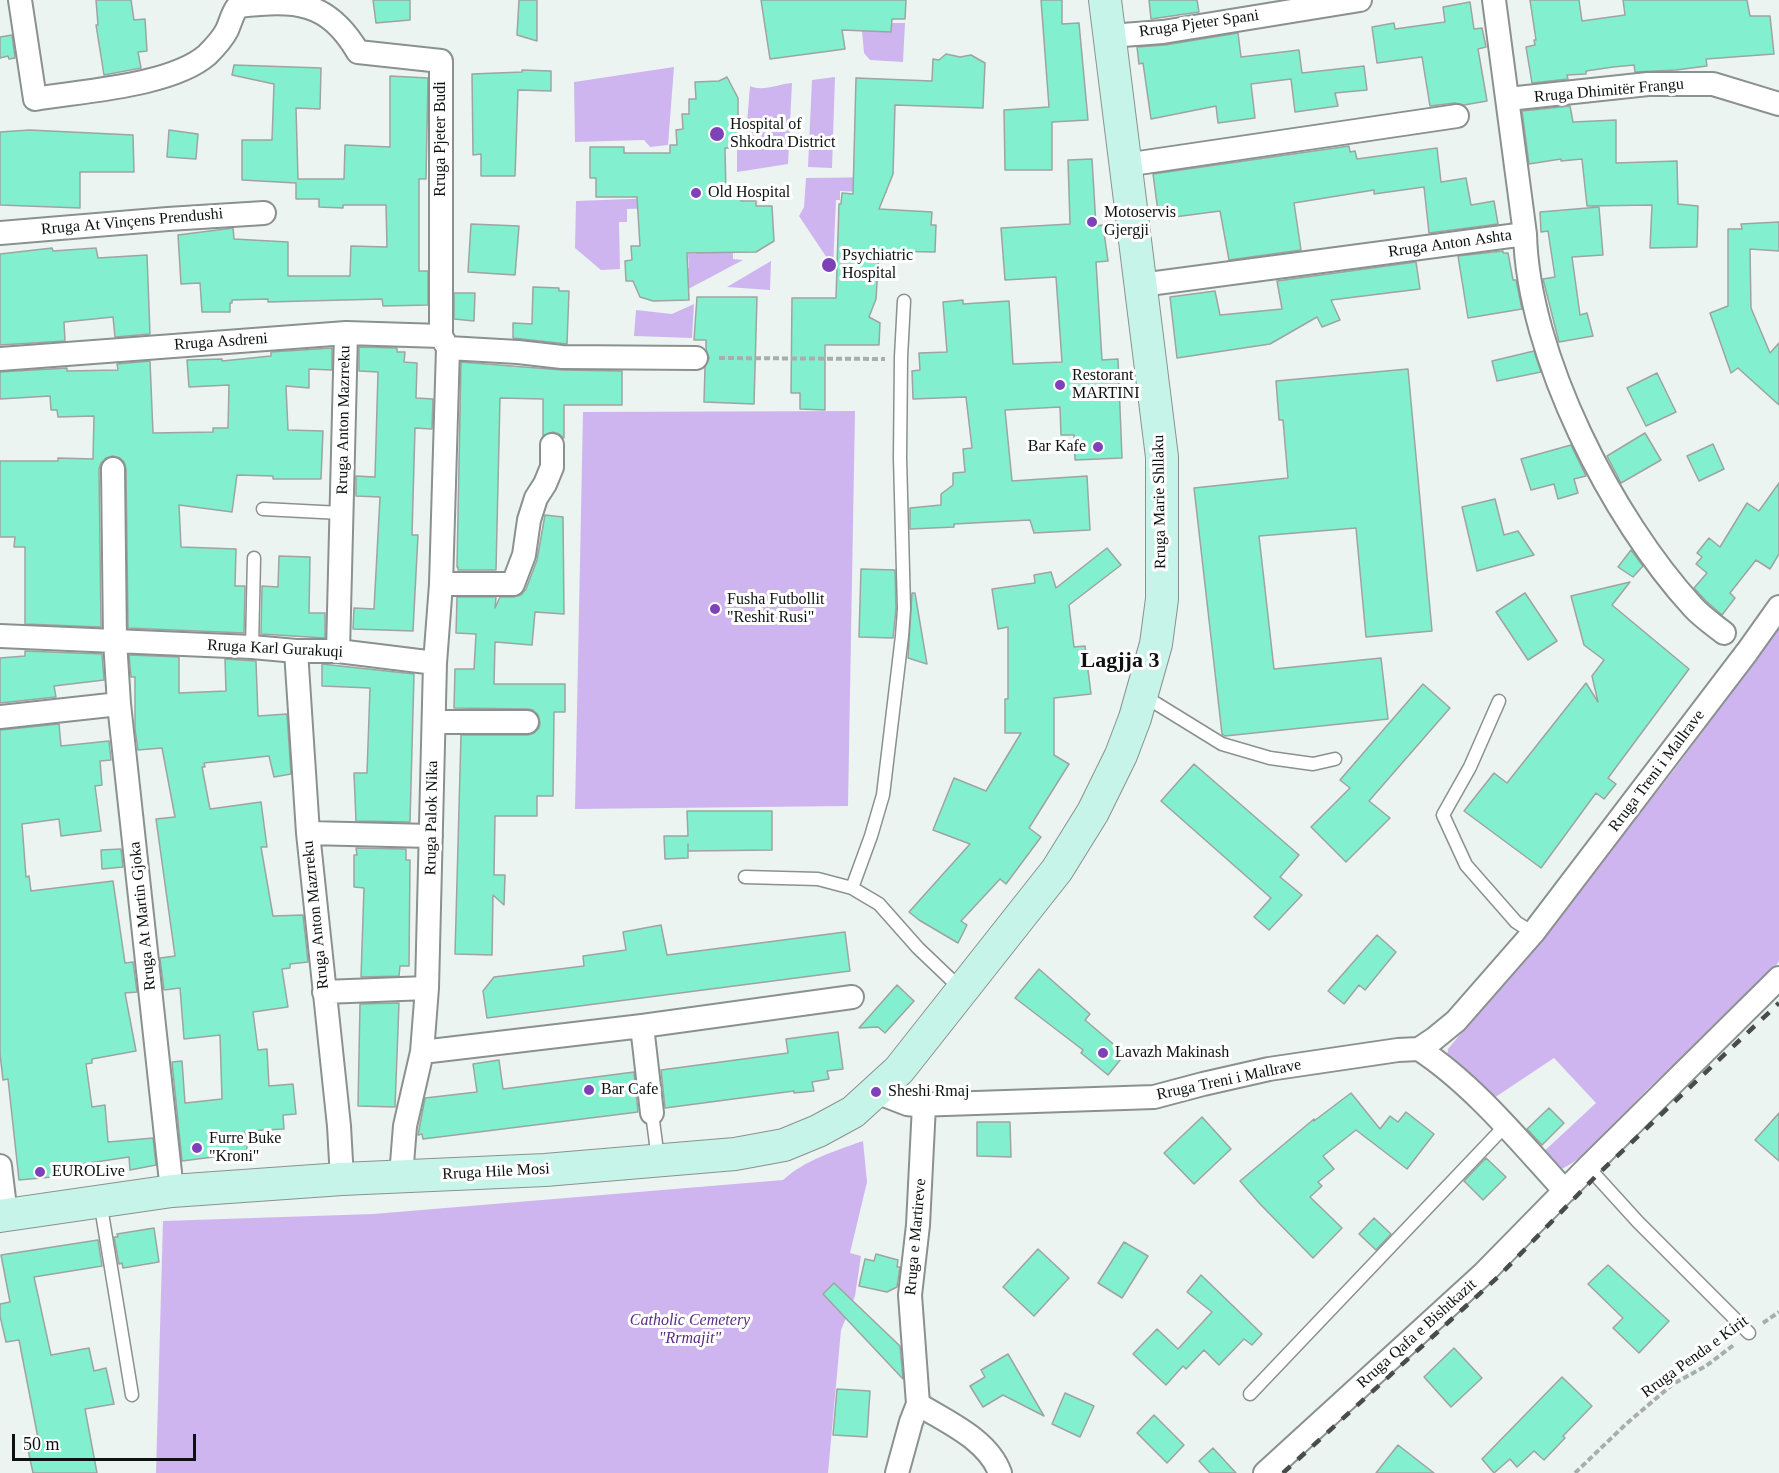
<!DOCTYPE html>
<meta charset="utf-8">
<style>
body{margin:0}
#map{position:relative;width:1779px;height:1473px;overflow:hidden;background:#ecf4f1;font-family:Georgia,serif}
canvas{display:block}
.scale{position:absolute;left:12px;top:1434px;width:184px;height:27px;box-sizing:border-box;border:3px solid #0e1110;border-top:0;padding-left:8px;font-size:18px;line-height:21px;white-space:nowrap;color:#0e1110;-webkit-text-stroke:4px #fff;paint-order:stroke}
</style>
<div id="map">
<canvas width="1779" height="1473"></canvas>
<div class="scale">50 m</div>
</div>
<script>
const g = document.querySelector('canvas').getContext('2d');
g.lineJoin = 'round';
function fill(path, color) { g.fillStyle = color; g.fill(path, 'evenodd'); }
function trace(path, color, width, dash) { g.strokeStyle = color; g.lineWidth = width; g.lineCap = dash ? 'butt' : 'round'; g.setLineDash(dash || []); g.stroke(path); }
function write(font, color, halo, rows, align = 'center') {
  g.font = font + ' Georgia,serif'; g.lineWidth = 6; g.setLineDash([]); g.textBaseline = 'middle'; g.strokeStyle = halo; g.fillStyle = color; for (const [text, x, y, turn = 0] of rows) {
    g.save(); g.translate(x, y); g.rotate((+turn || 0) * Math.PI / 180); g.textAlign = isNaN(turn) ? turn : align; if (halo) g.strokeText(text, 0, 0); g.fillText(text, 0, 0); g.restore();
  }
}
const green = new Path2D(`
 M892,23h13l-2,39 -33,-2 -6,-7 -2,-22 29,1z
 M674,67l-6,78 -18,2 -6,-7 -69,2 -1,-60z
 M835,77l-3,91 -24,-1 4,-87z
 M792,83l-4,81 -51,8v-23l9,-13 4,-50c13,6 28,-2 42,-3z
 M888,177l-1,16 -47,-2v9h-4l-3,67 -34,-51 5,-9 2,-29z
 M658,198v10l-31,1v13h-8l1,47 -19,1 -26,-22 1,-47z
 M718,246v7l15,-1v7l10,1 -66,35 6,-27h6l-1,-14h8l1,-7z
 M771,261l-1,29 -43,-3z
 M694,304l-2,34 -58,-2 2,-26 36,4z
 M855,411l-7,395 -273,3 8,-397z
 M1779,628v333c-32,50 -85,85 -128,125 -29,28 -56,67 -91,84l-20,-15 56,-52 -42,-45 -63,42 -44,-39 1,-12 118,-141 108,-138z
 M863,1141l4,41 -17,71 11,3 -6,40 -14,34 -13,143h-672l7,-252 210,-7 410,-34c22,-20 52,-29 80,-39z`);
const building = new Path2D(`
 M96,0h35l3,20 11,-1 2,32 -9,1 3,16 -37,7 -8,-50h2z
 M373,0h37v20l-34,3z
 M519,0h18v41l-20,-6z
 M761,0h145l-1,19h-13l-1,13 -49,-2 3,19 -75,10z
 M1041,0h21v24l17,-1 9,97 -36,2v48h-47l-1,-60 45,-3z
 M1149,0h48l2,12 -48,7z
 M1530,0h49l3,21 43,-6 -2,-15h124l3,16h20l4,38 -68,5 1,7 -31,4 -41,2 -1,-7 -21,2 -27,4v3l-19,1 1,4 -36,4 -6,-36 9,-2 -1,-5h2z
 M1470,2l4,27 8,-1 4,19 -8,2 9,52 -23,4 -9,-2 -25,3 -8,-49 -45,6 -5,-36 22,-4 1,6 50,-7 -2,-15z
 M1238,33l3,24 58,-7 3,23 62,-7 3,24 -32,3 3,13 -43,6 -4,-33 -40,5 4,34 -37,5 -2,-17 -65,13 -8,-56 -4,1 -2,-17 28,-2z
 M12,35l3,23 -6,1 -1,-3 -8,2v-21z
 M946,54l14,3 11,-2 14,8 -2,45 -88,-3 -2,69 -14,35 53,3 -1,13h5l-1,27 -56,-1 -3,48 -7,18 11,6 -1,22h-54v65l-25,-1v-16h-9l1,-95h44l3,-94h2l1,-11 11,1 3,-116 76,3 1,-22 6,1z
 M234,65l87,3 -1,41 -24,-1 2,71h46l1,-34 45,2v-71l38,2 -2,101h-7v92h9v34l-45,1 -1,-7 -114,3v-3l-36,1v3h-2v9h-28l-2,-29 -19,1 -3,-49 55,-7 1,11 54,3v34h62l1,-30 36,1 -1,-42h-43v3l-24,-1v-8h-23v-16l-54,-3v-40h30l2,-56 -42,-9z
 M522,70l29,1v20l-33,-1 -3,86h-34v-22l-8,1 -1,-81 50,-2z
 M727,77l11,21v36h-6v14h-7l1,48 15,-1v6h15v5h16l2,35 -18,11 -69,1 2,47 -36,1 -13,-4 -7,-16h-7l-1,-20 7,-1 -1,-14h9l-3,-49h-41v-19h-6v-31h34v6h46v-8h7l-1,-15 7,-1 -1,-15h7v-15h7l-1,-17 24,-1z
 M1570,106l3,16 43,-2v43l61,-2 1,43 20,2 -1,41 -47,1 2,-43 -65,1 -5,-47 -21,2v-2l-32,5 -7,-53z
 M29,130l104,5 1,37h-54v36l-80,-3v-73z
 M169,130l29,4 -2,25 -29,-2z
 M1349,146l1,6 5,-1 2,8 80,-11 4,34 25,-4 5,27 23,-4 4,23 -69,9 -5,-46 -50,7v-4l-80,13 7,47 -72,10 -9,-49 -61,8 -6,-45z
 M1092,159l4,67 7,-1 5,36 -12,1 6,98 16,-1 4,99 -47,2 -1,-25h-13l-1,-28 -55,3 7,71 75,-5 3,54 -56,3 -4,-13 -76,4v3l-44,2v-21l31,-3v-11l12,-9v-12l12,-1 -2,-23 9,-1 -6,-51 -53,2 -1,-28 8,-1 -1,-17 28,-1 -4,-50 20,-2v4l46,-3 4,63 49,-2 -6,-85 -51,3 -4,-52 69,-4 -2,-64z
 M1599,207l4,48 -31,2 8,58 7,-2 6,23 -34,6 -16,-63 12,-2 -7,-46 -7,1 -1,-20z
 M1779,222v29l-29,-2 1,59 19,45 9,-10v62l-41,-37 -7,5 -21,-60 18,-7v-77h14l-1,-5z
 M471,224l48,2 -4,49 -47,-3z
 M52,248l1,3 43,-3 2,10 49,-3 3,79 -35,3 -2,-20 -49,5 1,19 -65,4v-91z
 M1503,251v2h5l5,27h3l6,29 -54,9 -10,-62z
 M1416,262l4,27 -89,11 9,20 -18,7 -5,-10 -47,27 -93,14 -7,-61 45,-6 5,24 62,-6 -5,-28z
 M533,287l26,1v3h10l-2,53 -54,-6v-15l19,1z
 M454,293h21l-1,28 -20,-2z
 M697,297h60l-3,107 -50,-2 1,-35 4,-9 -3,-9v-9h-12z
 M359,347l38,1v4h8l-1,10 13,1 -1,35 17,1 -1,30 -17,-1 -3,107h6l-5,96 -60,-2 1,-21 20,1 6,-112 -24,-1v-20l19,1 3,-105 -19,-1z
 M332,348v22l-23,-1v19l-23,-2 2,44 35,1 -2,48h-48v-3l-36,-1 -5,37 -53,-7 2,42 55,2 -1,37h10l-1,47 -116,-5 -2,-159 -2,-7 -4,-4 -7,-2 -7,2 -5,5 -2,6 2,158 -76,-3v-77h-11l1,-10h-15v-76h58v-3l35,1 1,-43 -36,1 -1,-7h-6l-1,-14 -50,3v-27l67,-4v3l51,-1 -1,-6 33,-3 3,72 60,-1v-4h15l1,-43 -40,2 -2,-27 35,-1v2l49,-5v-4z
 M1534,351l7,21 -44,9 -5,-20z
 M461,362l101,8 60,1v34h-58v33l-5,-4 -6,-2 -10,4v-37l-43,-1 -4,172h-38v-3h-1z
 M1408,369l24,262 -66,6 -10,-109 -97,8 15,133 107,-11 7,61 -163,17 -3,-2 -28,-246 94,-10 -5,-58h-4l-3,-39z
 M1657,373l19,39 -30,14 -19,-38z
 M1645,433l16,27 -40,23 -14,-27z
 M1713,444l11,25 -25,12 -12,-25z
 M1571,445l15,31 -12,3 4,14 -20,6 -4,-15 -23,6 -10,-31z
 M1779,483v71l-9,15 -14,-9 -26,33 5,5 -13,17 -16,-14 -12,-13 13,-15 -11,-9 6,-7 -5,-4 12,-15 11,9 27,-44 12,8z
 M1495,499l9,36 14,-4 16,24 -57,16 -15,-64z
 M545,515l18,2 1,97 -29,-2 -3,33 -37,-3 -1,42h71v28h-11l-1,84h-16v20h-42l-1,59h11l-1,30 -11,-10 -1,60 -37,-1 6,-219h67l6,-2 5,-5 1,-5 -2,-8 -5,-5 -5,-1 -74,-1 1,-39h19l2,-35 -20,-1 1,-36h39l-1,11 5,-11h14l7,-2 5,-6 11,-29z
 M1107,548l14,17 -52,40 5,42 11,-1 6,48 -37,4v57l15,9 -40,64 12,9 -35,47 -6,-5 -39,42 6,4 -9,18 -39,-23 -10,-8 61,-68 -37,-14 21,-52 32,13 35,-58h-16v-34h3v-72l-10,2 -6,-40 43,-6 -1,-8 17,-3 5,16z
 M1631,550l12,16 -10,11 -15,-10z
 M279,556l31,1 -1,56h16v25l-64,-4 1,-48 16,1z
 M861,569l34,1 1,39 -3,29 -34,-1z
 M1630,582l-18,23 77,64 -81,109 8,6 -12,15 -8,-6 -55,75 -77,-57 30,-38 13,10 79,-100 12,19 -6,-26 12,-16 -20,-15 -13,-49z
 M912,593h3l12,71 -19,-6z
 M1525,593l32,48 -29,19 -32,-48z
 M25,651l77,3 2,26 -50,6 2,11 -56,6v-45l25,-2z
 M129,655l50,2v36l47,-2 -1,-32 31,2 2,55 29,-2 4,60 -17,3 -5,-21 -65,7 1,4h-3l8,42 51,-7 6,45h-6l12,69 30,-1 5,47 -18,2v4l-8,1 6,38 -35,5 5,38 9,-1 2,37 24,-2 3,30 -13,1 1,14 -39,2 3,26 -18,1 -1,-3 -47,6 -10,-99 10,-1 3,42 37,-4 -2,-64 -36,4 -4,-51 -16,2 -4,-32 15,-2 -19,-137 19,-2 -13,-69 -24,2 -3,-21v-52h-4z
 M322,664l92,10 -4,148 -54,-1 -2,-48h13l3,-85 -48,-2z
 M1423,684l27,24 -81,93 21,17 -44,44 -35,-35 39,-39 -10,-8z
 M59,724l2,22 48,-5 2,19 -11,1 2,24 -7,1 6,45 -40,5 -2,-17 -37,5 4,53 3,-1 2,15 82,-10 12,82 8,-1 4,30 -12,1 11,58 -44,8v4l-6,1 6,43 13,-2 3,37 45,-4 3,27 -26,5 -1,-13 -67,10 1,9 -44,4 -11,-101 -5,1 -3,-26v-324z
 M1194,764l105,91 -19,22 22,18 -33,35 -15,-13 17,-19 -110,-97z
 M687,811h85v39l-84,1v-7v14l-23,1 -1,-23h24z
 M356,848l50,1v11h4l-1,106h-9l-1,10 -38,1 3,-89 -10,-1v-32h3z
 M121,849l2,18 -21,2 -1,-19z
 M661,925l6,30 178,-23 5,39 -363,47 -4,-27 11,-14 90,-11 -1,-10 43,-6 -3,-18z
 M1377,935l19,17 -31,38 -6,-5 -15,19 -16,-13z
 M1039,969l51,45 -5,6 40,34 -17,21 -27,-22 2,-3 -68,-52z
 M897,985l17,16 -29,32 -7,-6 -19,1z
 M399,1003l-4,104 -37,-1 2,-102z
 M838,1032l5,37 -16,2 2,8 -17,3 2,9 -20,2v-2l-129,17 -4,-38 127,-17 -2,-14z
 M499,1060l4,29 131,-17 4,40 -215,27 -1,-5 -4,1 7,-37 52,-6 -4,-28z
 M1351,1093l29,36 10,-13 8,6 8,-10 28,22 -27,35 -51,-39 -33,26 11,13 -16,13 4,4 -12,11 32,31 -29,30 -53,-54 -20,-23 74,-62v2z
 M1549,1108l15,15 -22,22 -15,-16z
 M1779,1113v48l-24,-21z
 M1202,1117l29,32 -37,35 -30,-31z
 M977,1122h33l1,35 -34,-1z
 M1486,1158l20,19 -23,23 -19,-19z
 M1374,1218l17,16 -15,16 -17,-16z
 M154,1228l5,34 -36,6 -1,-5 -3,1 -5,-27h4l-1,-3z
 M98,1240l4,26 -68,11 17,78 38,-7 5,23 12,-3 8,36 -29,5 12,64h-64l-7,-33 12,-2 -19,-98 -13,2 -6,-26v-12l10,-2 -9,-47z
 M1124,1242l24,14 -26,42 -24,-15z
 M1038,1249l31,29 -35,38 -31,-29z
 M876,1254l22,6 -1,7h3l-3,20 -10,5 -28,-6 6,-27 9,2z
 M1608,1265l61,56 -30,32 -26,-25 10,-10 -35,-34z
 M1201,1275l61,59 -10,11 -8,-6 -25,26 -15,-15 -18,19 -3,-3 -17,19 -33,-31 24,-25 21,20 34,-37 -25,-20z
 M834,1283l66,63 3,33 -80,-85z
 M1454,1348l28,30 -31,29 -27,-30z
 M1008,1354l36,62 -41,-21 -20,12 -13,-21 15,-9 -4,-7z
 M1562,1377l30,29 -29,30 2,2 -21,22 -10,-9 -17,16 -7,-8 -16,14 -12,-14z
 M837,1389l33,2 -3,46 -34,-2z
 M1065,1393l29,13 -14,31 -28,-13z
 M1154,1415l30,30 -17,18 -30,-30z
 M1398,1445l36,28h-58z
 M1213,1448l23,25h-26l-11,-12z`);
const path = new Path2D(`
 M719,358l166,1
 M1763,1323l16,-11
 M1575,1473l51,-49 47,-40 33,-18 29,-22`);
const lane = new Path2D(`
 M263,509l78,4
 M252,647l2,-89
 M1144,696l78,48 48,14 43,6 22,-5
 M1499,701l-29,66 -27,48 23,50 50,57 17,11
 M745,877l73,2 34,9 27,16 39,44 43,41
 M852,888l19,-52 12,-41 19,-159 2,-27 -4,-151 1,-101 3,-56
 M652,1113l6,46
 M1588,1167l50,55 111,111
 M100,1201l32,194
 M1250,1394l255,-268`);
const street = new Path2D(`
 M20,0l15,99c47,-8 136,-13 172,-44 7,-7 15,-15 20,-25 4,-9 5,-16 11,-24 58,-6 89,-6 120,46l83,9v275l7,12
 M1494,0l31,234c3,121 87,285 168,373 9,10 21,18 31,26
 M1109,36l54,-4 197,-32
 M1508,99l140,-15h65l66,20
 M1125,165l332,-49
 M0,233l168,-14 96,-6
 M1141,285l384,-51
 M448,348l70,4 44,5 134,1
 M0,359l346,-26 95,3
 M113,469l2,172 4,63 53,487
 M441,584h72l11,-29 5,-35 7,-22 9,-14 7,-17v-22
 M0,636l252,11 44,4h42l97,12
 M296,651l12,182 31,293 3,53
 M338,651l8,-318
 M0,717l119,-13
 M434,722h93
 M308,833l123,3
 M324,992l103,-4
 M642,1026l10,87
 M1419,1049c54,35 102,94 146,142
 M422,1052l220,-26 210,-29
 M876,1092l31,12 9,1 238,-8 49,-13 66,-15 129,-19 21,-1 15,-10 22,-18 77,-88 214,-281 32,-45
 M924,1105l-6,120 -8,70 8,109c28,18 70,35 82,69
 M0,1166l6,49
 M401,1176l4,-50 17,-74 5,-64 8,-325 6,-79 7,-236
 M897,1473l14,-51 7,-18
 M1265,1473l219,-200 104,-106 191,-189`);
const secondary = new Path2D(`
 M0,1216l172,-25 170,-12 203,-9 190,-16 49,-9 34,-14 35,-19 46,-42 158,-200 36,-58 28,-57 14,-37 21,-74 6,-45v-142l-57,-457`);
const rail = new Path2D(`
 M1283,1473l216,-197 97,-100 183,-173`);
const markers = [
 [717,134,8,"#7e41b7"],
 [696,193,6,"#7e41b7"],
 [1092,222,6,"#7e41b7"],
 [829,265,8,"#7e41b7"],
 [1060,385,6,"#7e41b7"],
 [1098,447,6,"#7e41b7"],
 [715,609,6,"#7e41b7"],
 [1103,1053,6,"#7e41b7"],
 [589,1090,6,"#7e41b7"],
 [876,1092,6,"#7e41b7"],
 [197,1148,6,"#7e41b7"],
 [40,1172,6,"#7e41b7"]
];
const streetNames = [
 ["Rruga Pjeter Spani",1199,24,-8],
 ["Rruga Dhimitër Frangu",1609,91,-5],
 ["Rruga Pjeter Budi",441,139,-90],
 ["Rruga At Vinçens Prendushi",132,222,-5],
 ["Rruga Anton Ashta",1450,244,-8],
 ["Rruga Asdreni",221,342,-4],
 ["Rruga Anton Mazrreku",344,420,-89],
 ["Rruga Marie Shllaku",1160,502,-91],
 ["Rruga Karl Gurakuqi",275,649,3],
 ["Rruga Treni i Mallrave",1657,771,-53],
 ["Rruga Palok Nika",432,818,-89],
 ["Rruga Anton Mazrreku",316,915,-96],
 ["Rruga At Martin Gjoka",143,916,-96],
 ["Rruga Treni i Mallrave",1229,1080,-12],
 ["Rruga Hile Mosi",496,1172,-3],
 ["Rruga e Martireve",916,1237,-85],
 ["Rruga Qafa e Bishtkazit",1417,1334,-42],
 ["Rruga Penda e Kirit",1695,1357,-36]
];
const poiNames = [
 ["Hospital of",730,125],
 ["Shkodra District",730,143],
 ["Old Hospital",708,193],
 ["Motoservis",1104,213],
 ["Gjergji",1104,231],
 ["Psychiatric",842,256],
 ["Hospital",842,274],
 ["Restorant",1072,376],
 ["MARTINI",1072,394],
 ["Bar Kafe",1086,447,"right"],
 ["Fusha Futbollit",727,600],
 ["\"Reshit Rusi\"",727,618],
 ["Lavazh Makinash",1115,1053],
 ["Bar Cafe",601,1090],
 ["Sheshi Rmaj",888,1092],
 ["Furre Buke",209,1139],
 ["\"Kroni\"",209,1157],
 ["EUROLive",52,1172]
];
const parkNames = [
 ["Catholic Cemetery",690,1321],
 ["\"Rrmajit\"",690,1339]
];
const districtNames = [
 ["Lagjja 3",1120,661]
];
fill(green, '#cfb5f0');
fill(building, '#82f0ce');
trace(building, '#9da4a2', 1.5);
trace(lane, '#8a918e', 15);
trace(street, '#8a918e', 26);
trace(secondary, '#8a918e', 34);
trace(path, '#a7aeac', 4, [6, 3]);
trace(lane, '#fff', 12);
trace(street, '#fff', 22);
trace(secondary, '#c7f4e8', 32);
trace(rail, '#484c4b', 4.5, [10, 10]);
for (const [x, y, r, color] of markers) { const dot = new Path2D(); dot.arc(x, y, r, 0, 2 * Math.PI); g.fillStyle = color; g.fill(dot); trace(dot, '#fff', 2); }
write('16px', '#0e1110', '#fff', streetNames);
write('16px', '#0e1110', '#fff', poiNames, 'left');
write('italic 16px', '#5a2c85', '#fff', parkNames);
write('bold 22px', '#0e1110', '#fff', districtNames);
</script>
